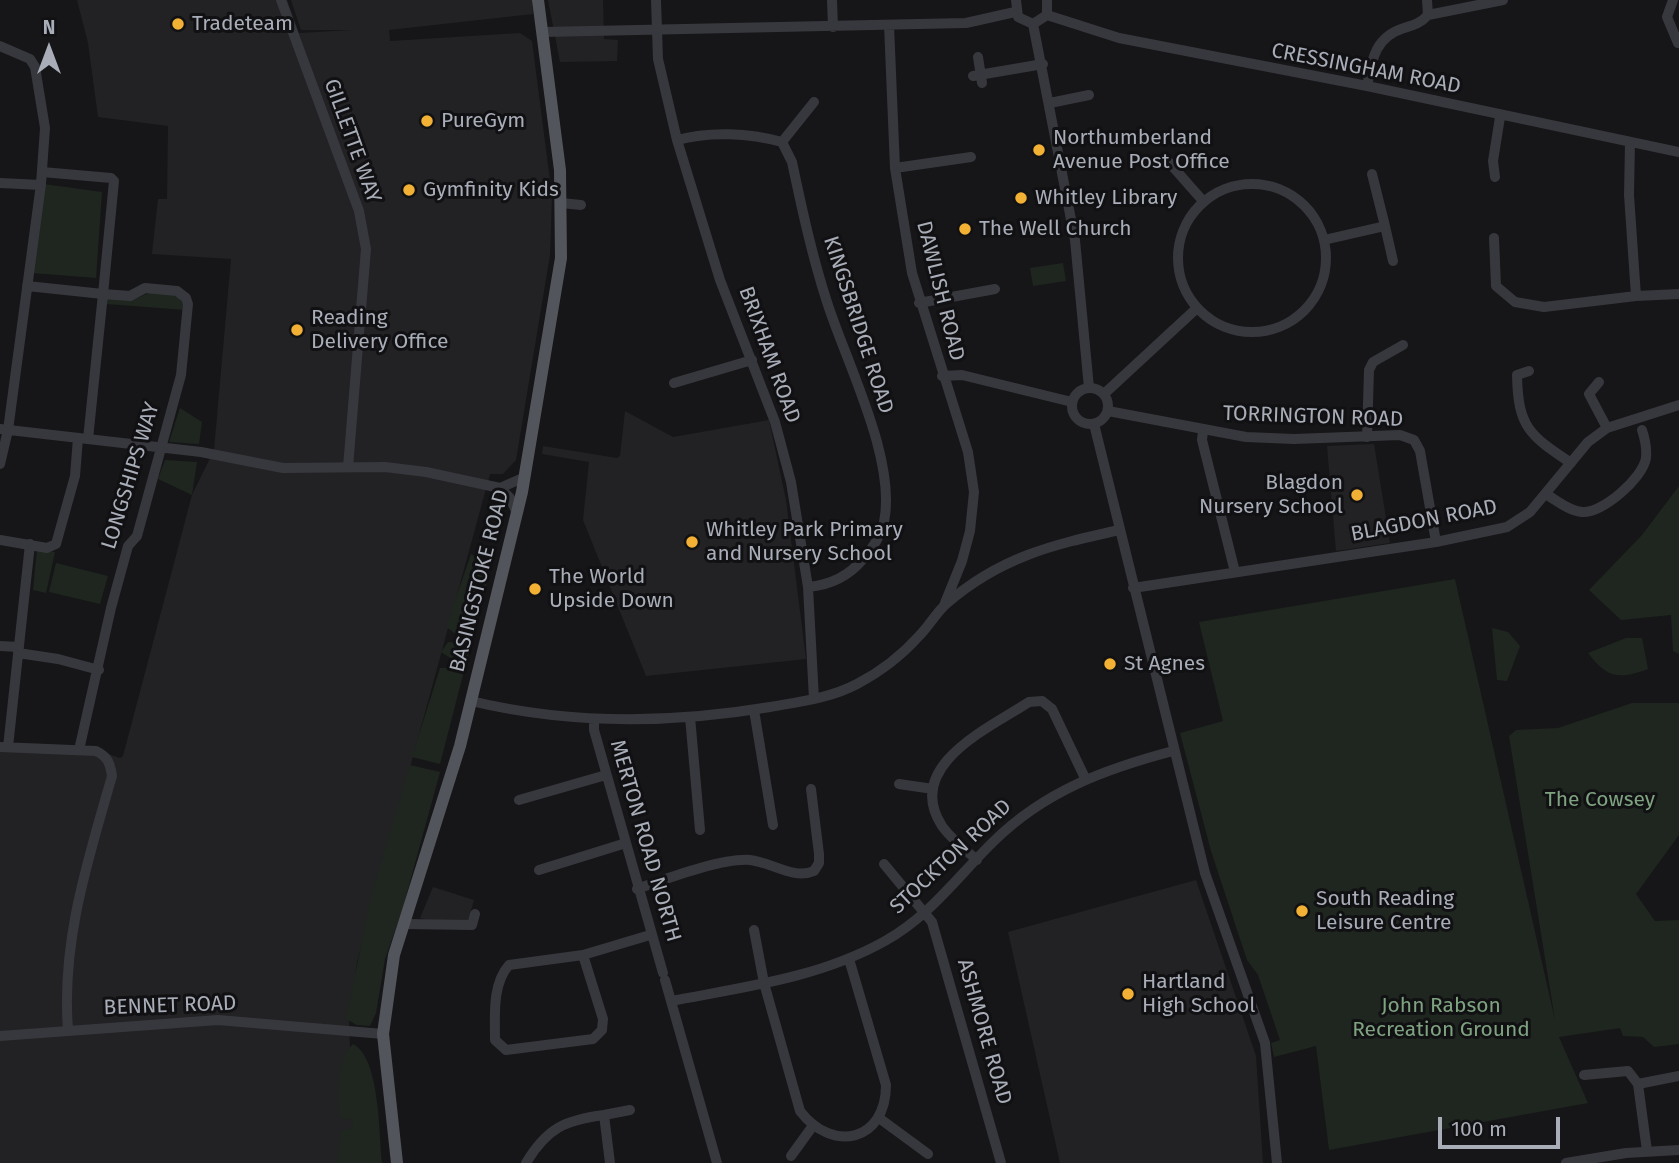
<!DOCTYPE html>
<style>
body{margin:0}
#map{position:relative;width:1679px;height:1163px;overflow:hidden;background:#161618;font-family:"Fira Sans",sans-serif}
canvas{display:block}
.north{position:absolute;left:14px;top:14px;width:70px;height:70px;-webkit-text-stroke:5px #111113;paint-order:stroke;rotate:0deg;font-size:19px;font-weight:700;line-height:28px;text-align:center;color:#a8adb8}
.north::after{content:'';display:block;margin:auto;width:24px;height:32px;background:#a8adb8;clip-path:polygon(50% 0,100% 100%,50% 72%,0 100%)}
.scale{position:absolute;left:1438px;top:1117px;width:122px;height:32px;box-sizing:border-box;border:4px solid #a8adb8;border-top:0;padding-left:9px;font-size:21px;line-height:24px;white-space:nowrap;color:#a8adb8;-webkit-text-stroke:5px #111113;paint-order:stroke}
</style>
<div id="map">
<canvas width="1679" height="1163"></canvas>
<div class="north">N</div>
<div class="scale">100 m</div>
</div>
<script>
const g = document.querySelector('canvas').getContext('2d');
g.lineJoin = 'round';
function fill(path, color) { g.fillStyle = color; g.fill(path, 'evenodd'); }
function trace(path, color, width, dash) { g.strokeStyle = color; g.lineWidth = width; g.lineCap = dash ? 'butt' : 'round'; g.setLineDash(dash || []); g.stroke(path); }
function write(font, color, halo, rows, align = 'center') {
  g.font = font + ' "Fira Sans",sans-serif'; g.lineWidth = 6; g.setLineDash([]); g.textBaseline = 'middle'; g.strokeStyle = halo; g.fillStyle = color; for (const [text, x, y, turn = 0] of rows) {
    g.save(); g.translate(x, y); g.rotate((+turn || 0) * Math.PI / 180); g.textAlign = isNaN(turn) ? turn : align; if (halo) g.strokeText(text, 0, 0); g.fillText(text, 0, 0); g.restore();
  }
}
const built = new Path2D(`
 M77,0h210l12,33 53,-3h-51l-10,-30h241l1,14 -144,16 1,11 130,-8 12,8 20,155 -2,59 -34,205 -13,14h-13l-133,488 -8,61 4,96 9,44h-362v-418l100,6 20,7 3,-2 69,-261 22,-45 17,-191 -79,-5 6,-55h9l1,-73 -70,-9 -10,-74z
 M548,0h55l1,39 14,1 -1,21 -57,1z
 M625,411l48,26 96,-17 17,80 20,159 -160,17 -63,-156 6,-58 -47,-8 1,-8 74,12 3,-2z
 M1374,444l16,99 -54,8 -9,-105z
 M1196,880l60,176 7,107h-203l-52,-231z
 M433,887l41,13 -6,21 -30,2 -18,-5z`);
const green = new Path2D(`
 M44,184l58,8 -6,86 -64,-5z
 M1063,263l3,18 -33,5 -3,-18z
 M151,292l28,3 7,15 -80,-6v-5h29z
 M180,408l22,14 -3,22 -30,-2z
 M165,460l32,2 -5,33 -34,-16z
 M1679,486v168l-6,-3 -2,-36 -50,5 -32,-30 53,-55z
 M37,550l18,2 -9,41 -13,-3z
 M471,554l14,9 8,-4 -53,205 -28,-7 28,-89h11l1,-9 -11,-7 7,-10 9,1 3,-6 -14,-10z
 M56,563l52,13 -8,28 -51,-12z
 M1455,579l100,441 -46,-284 7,-6 42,-2 74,-25h47v132l-43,59 19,27 24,-1v124l-25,3 -11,-10 -20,-1 -3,-8 -61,9 29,66 -259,47 -13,-104 -42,11 -3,-14 9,-3 -22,-65 -11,-15 -36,-109 -31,-118 43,-12 -24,-99z
 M1492,628l16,4 12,14 -13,35 -10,-1z
 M1626,638h16l6,31c-30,11 -41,9 -60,-16z
 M410,765l30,7 -38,139 -17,48 -9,54 -6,13 -13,-1 -11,-6 25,-122z
 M353,1044c27,13 26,90 29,119h-45l4,-32 11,-3 1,-8 -13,-2c-2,-23 -4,-58 13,-74z`);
const minor = new Path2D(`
 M281,0l78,211 7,38 -18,218
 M656,0l2,59 19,81 43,140 55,142 16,60 17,105 6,112
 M832,0l1,27
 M1016,0l2,17 15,7 14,-9v-15
 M1427,0l1,15
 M1673,0l-6,17 11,26
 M1047,15l72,23 248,48 312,66
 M1033,24l42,216 14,148
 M889,25l6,143 17,105 56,179 6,40 -4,39 -8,30 -17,42
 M543,32l423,-9 49,-11
 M0,46l30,13 5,8 10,61 -4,56 -33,246 -8,34
 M978,57l4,26
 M973,76l70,-12
 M1367,86c5,-27 8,-49 37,-58 10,-3 17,-5 24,-13l75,-15
 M1050,103l39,-8
 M677,140c33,-9 72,-7 105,2l10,20c10,47 20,94 35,140 19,60 70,158 57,220 -3,13 -12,27 -21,37 -14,17 -33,26 -55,28
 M782,142l32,-40
 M1630,142l-1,53 7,101 43,-2
 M1166,159l37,42
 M895,168l76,-11
 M42,172l69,6 3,3 -11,113 27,2 15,-8 32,3 9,7 2,6 -7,71 -44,161 -9,10 -17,62 -32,142
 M1495,177l-2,-16 7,-44
 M0,183l41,2
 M1178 258a74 74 0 1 1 148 0a74 74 0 1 1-148 0Z
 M561,203l20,2
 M1385,226l8,35
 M1494,238l2,48 19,16 29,5 92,-11
 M1324,240l61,-14 -13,-52
 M27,286l76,8 -15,145
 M919,303l76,-14
 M1529,371l-12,4c1,52 12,60 54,88
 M942,376l20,-1 110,27
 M1599,382l-10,12 18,34
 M674,383l78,-23
 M1072 406a18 18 0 1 1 36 0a18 18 0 1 1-36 0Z
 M1104,394l93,-86
 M1108,411l138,26 48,2 106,-4 14,5 6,11 16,91
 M1094,424l111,449 60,170 12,120
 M0,429l201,23 82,16 102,-1 41,5 74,16 25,-11
 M1203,431l-1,9 33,132
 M1367,437l2,-67 4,-8 30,-17
 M500,488l10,10 7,15
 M1547,495c11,6 22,16 35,17 20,2 61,-34 64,-54 1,-10 -1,-19 -4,-28
 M0,540l47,8 9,-4 19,-68 3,-38
 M1133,588l303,-46 71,-15 23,-15 58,-70 19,-14 72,-23
 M0,646l19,1
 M18,653l40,6 41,11
 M471,701c100,24 198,23 299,6 28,-5 61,-9 87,-23 23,-12 45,-29 62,-48 10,-10 17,-23 27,-32 54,-47 106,-59 173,-74
 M754,710l19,115
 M690,717l10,113
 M594,719v11l69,243
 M0,747l96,4c12,6 14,12 16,25 -24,84 -51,166 -44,254
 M8,747l22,-203
 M899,784l34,5
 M519,800l87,-25
 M977,860c-11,-10 -26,-21 -35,-34 -39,-60 47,-98 87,-124l13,-1 10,8 33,69
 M884,864l48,58 69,241
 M539,870l87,-27
 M637,889c29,-10 84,-31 113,-29 21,2 44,20 64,11l5,-8v-9l-8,-65
 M405,924l67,1 3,-11
 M754,930l10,53 36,128c33,43 86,30 86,-26l-37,-126
 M583,955l-74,10c-17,19 -14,51 -14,75l11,10 87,-11 9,-9 1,-11 -20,-64 67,-20
 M665,980l52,183
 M671,1001c73,-14 148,-23 214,-60 45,-25 73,-65 109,-100 51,-50 111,-72 179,-90
 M0,1036l218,-16 165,14
 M1584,1075l44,-4 10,13 41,-8
 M1638,1084l9,67
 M604,1115l26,-5
 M879,1118l49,36
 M791,1156l21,-29
 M526,1163c21,-35 39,-43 78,-48l6,48
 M1566,1163l60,-10 53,-3`);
const major = new Path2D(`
 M397,1163l-14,-129 11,-79 66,-209 62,-254 39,-234 -1,-88 -22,-170`);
const markers = [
 [178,24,7,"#f2b134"],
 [427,121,7,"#f2b134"],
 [1039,150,7,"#f2b134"],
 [409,190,7,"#f2b134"],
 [1021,198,7,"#f2b134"],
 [965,229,7,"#f2b134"],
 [297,330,7,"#f2b134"],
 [1357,495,7,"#f2b134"],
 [692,542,7,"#f2b134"],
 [535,589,7,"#f2b134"],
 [1110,664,7,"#f2b134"],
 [1302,911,7,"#f2b134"],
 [1128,994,7,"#f2b134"]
];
const poiNames = [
 ["Tradeteam",192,24],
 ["PureGym",441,121],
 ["Northumberland",1053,138],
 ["Avenue Post Office",1053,162],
 ["Gymfinity Kids",423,190],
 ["Whitley Library",1035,198],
 ["The Well Church",979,229],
 ["Reading",311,318],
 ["Delivery Office",311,342],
 ["Blagdon",1343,483,"right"],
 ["Nursery School",1343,507,"right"],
 ["Whitley Park Primary",706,530],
 ["and Nursery School",706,554],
 ["The World",549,577],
 ["Upside Down",549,601],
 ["St Agnes",1124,664],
 ["South Reading",1316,899],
 ["Leisure Centre",1316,923],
 ["Hartland",1142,982],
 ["High School",1142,1006]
];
const streetNames = [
 ["CRESSINGHAM ROAD",1366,69,11],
 ["GILLETTE WAY",352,141,70],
 ["DAWLISH ROAD",940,291,76],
 ["KINGSBRIDGE ROAD",858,325,72],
 ["BRIXHAM ROAD",769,355,70],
 ["TORRINGTON ROAD",1313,417,2],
 ["LONGSHIPS WAY",131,476,-73],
 ["BLAGDON ROAD",1424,521,-11],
 ["BASINGSTOKE ROAD",480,581,-76],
 ["MERTON ROAD NORTH",645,841,74],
 ["STOCKTON ROAD",951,857,-43],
 ["BENNET ROAD",170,1006,-2],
 ["ASHMORE ROAD",984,1032,74]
];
const parkNames = [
 ["The Cowsey",1600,800],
 ["John Rabson",1441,1006],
 ["Recreation Ground",1441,1030]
];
fill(built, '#222225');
fill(green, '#1e261f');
trace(minor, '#37383d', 10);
trace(major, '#53555c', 12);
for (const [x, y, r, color] of markers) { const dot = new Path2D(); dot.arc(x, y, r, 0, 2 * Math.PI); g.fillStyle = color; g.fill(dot); trace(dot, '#111113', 2.5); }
write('21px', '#a8adb8', '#111113', poiNames, 'left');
write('21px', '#a8adb8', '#111113', streetNames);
write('21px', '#7fa381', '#111113', parkNames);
</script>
